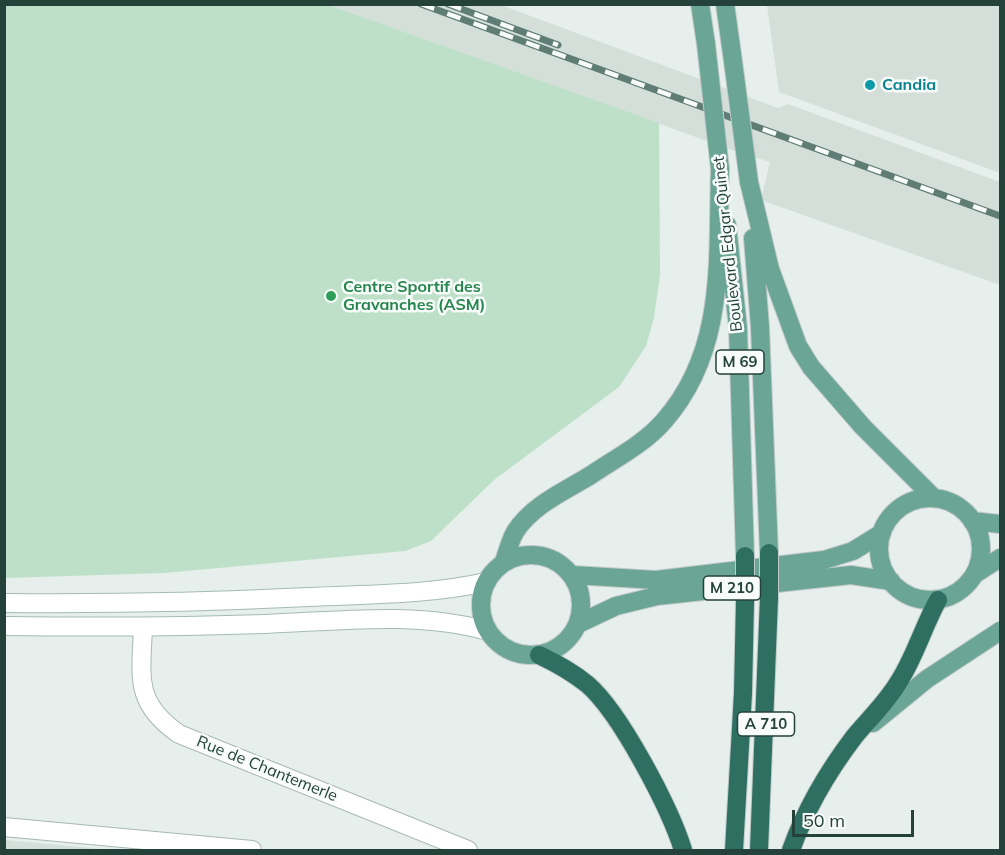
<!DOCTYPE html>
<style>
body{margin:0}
#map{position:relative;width:1005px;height:855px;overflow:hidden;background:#e6efeb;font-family:Mulish,sans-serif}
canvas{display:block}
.frame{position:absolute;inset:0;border:6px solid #24423a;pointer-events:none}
.scale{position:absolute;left:792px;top:810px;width:122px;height:27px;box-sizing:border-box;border:3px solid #24423a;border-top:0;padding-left:8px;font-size:18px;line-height:21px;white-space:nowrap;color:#24423a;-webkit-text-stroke:4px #f7fbf9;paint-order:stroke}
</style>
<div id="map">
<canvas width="1005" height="855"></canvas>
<div class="frame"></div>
<div class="scale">50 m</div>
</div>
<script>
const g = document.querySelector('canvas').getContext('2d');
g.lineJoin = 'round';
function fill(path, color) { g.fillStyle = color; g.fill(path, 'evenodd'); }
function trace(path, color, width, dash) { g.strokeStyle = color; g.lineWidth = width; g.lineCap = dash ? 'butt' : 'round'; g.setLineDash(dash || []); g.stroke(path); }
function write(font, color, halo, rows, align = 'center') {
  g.font = font + ' Mulish,sans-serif'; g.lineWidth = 5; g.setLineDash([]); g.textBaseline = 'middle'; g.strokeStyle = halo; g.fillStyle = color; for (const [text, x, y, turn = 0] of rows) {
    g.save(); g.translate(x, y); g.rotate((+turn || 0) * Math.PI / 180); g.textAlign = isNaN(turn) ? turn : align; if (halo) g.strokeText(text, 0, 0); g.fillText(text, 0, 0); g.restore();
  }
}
const built = new Path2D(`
 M329,5h172l277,103 10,-4 212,78v103l-239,-85 9,-38 -38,-12z
 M767,5h233v168l-221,-81z
 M4,840h1l107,10h-107z`);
const green = new Path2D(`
 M4,5h325l330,118 1,152 -6,43 -8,28 -27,41 -125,93 -63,61 -26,10 -241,22 -159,5z`);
const street = new Path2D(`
 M143,628c-2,49 -9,75 36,106l289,116
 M4,827l248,23`);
const secondary = new Path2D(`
 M4,603c102,1 203,-1 305,-6 59,-3 119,-2 177,-15
 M4,626c88,1 174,1 261,-2 74,-3 151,-13 223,7`);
const primary = new Path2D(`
 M700,4l6,40
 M725,4l7,50
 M749,182l21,87 28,77 13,21 52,60 71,71
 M727,225l11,103 7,228
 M753,238l7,89 9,226
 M879 549a51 51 0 1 1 102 0a51 51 0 1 1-102 0Z
 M972,521l28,3
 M481 605a50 50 0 1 1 100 0a50 50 0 1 1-100 0Z
 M504,562c3,-10 6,-21 11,-30 17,-27 50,-41 76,-57 25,-17 53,-31 73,-54 63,-72 53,-162 56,-252
 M975,574l25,-16
 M573,575l83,5 168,-20 29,-9 29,-18
 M578,624l38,-18 41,-10 194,-21 40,6
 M873,723l54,-44 73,-48`);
const highway = new Path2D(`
 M539,655c17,8 33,17 48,29 33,28 83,124 96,166
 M734,850l9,-157 2,-92
 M759,850l10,-252
 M791,850c14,-39 38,-80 63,-113 15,-18 32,-34 44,-54 17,-26 25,-56 40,-83`);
const rail = new Path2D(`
 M421,4l579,212
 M448,4l110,41`);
const primaryBridge = new Path2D(`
 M706,44l14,125
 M732,54l17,128`);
const highwayBridge = new Path2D(`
 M769,553v45
 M745,601v-45`);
const markers = [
 [870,85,6,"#0f9aa8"],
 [331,296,6,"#2e9e5b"]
];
const shields = [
 [740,362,48],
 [732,588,57],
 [766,724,57]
];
const shieldNames = [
 ["M 69",740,362],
 ["M 210",732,588],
 ["A 710",766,724]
];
const cultureNames = [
 ["Candia",882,85]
];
const streetNames = [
 ["Boulevard Edgar Quinet",728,244,-96],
 ["Rue de Chantemerle",267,769,22]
];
const leisureNames = [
 ["Centre Sportif des",343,287],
 ["Gravanches (ASM)",343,305]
];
fill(built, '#d4dfda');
fill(green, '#bfe0c8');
trace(street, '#a8b8b2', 20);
trace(secondary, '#a4bbb3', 20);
trace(primary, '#c2cac8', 20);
trace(highway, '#c2cac8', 20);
trace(street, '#fff', 18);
trace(secondary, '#fff', 18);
trace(primary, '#6aa596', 18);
trace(highway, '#2f6f62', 18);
trace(rail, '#5f7d75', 7);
trace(rail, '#f7fbf9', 4.5, [14]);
trace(primaryBridge, '#c2cac8', 20, []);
trace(highwayBridge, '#c2cac8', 20, []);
trace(primaryBridge, '#6aa596', 18);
trace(highwayBridge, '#2f6f62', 18);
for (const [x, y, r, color] of markers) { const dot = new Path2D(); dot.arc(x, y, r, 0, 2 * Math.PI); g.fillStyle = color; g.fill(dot); trace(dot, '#f7fbf9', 2); }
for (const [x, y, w] of shields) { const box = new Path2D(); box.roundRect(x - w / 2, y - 12, w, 24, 4.5); g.fillStyle = '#f7fbf9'; g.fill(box); trace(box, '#24423a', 1.5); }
write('bold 15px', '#24423a', null, shieldNames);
write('bold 16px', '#0d838f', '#f7fbf9', cultureNames, 'left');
write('16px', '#24423a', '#f7fbf9', streetNames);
write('bold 16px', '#27864d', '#f7fbf9', leisureNames, 'left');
</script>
